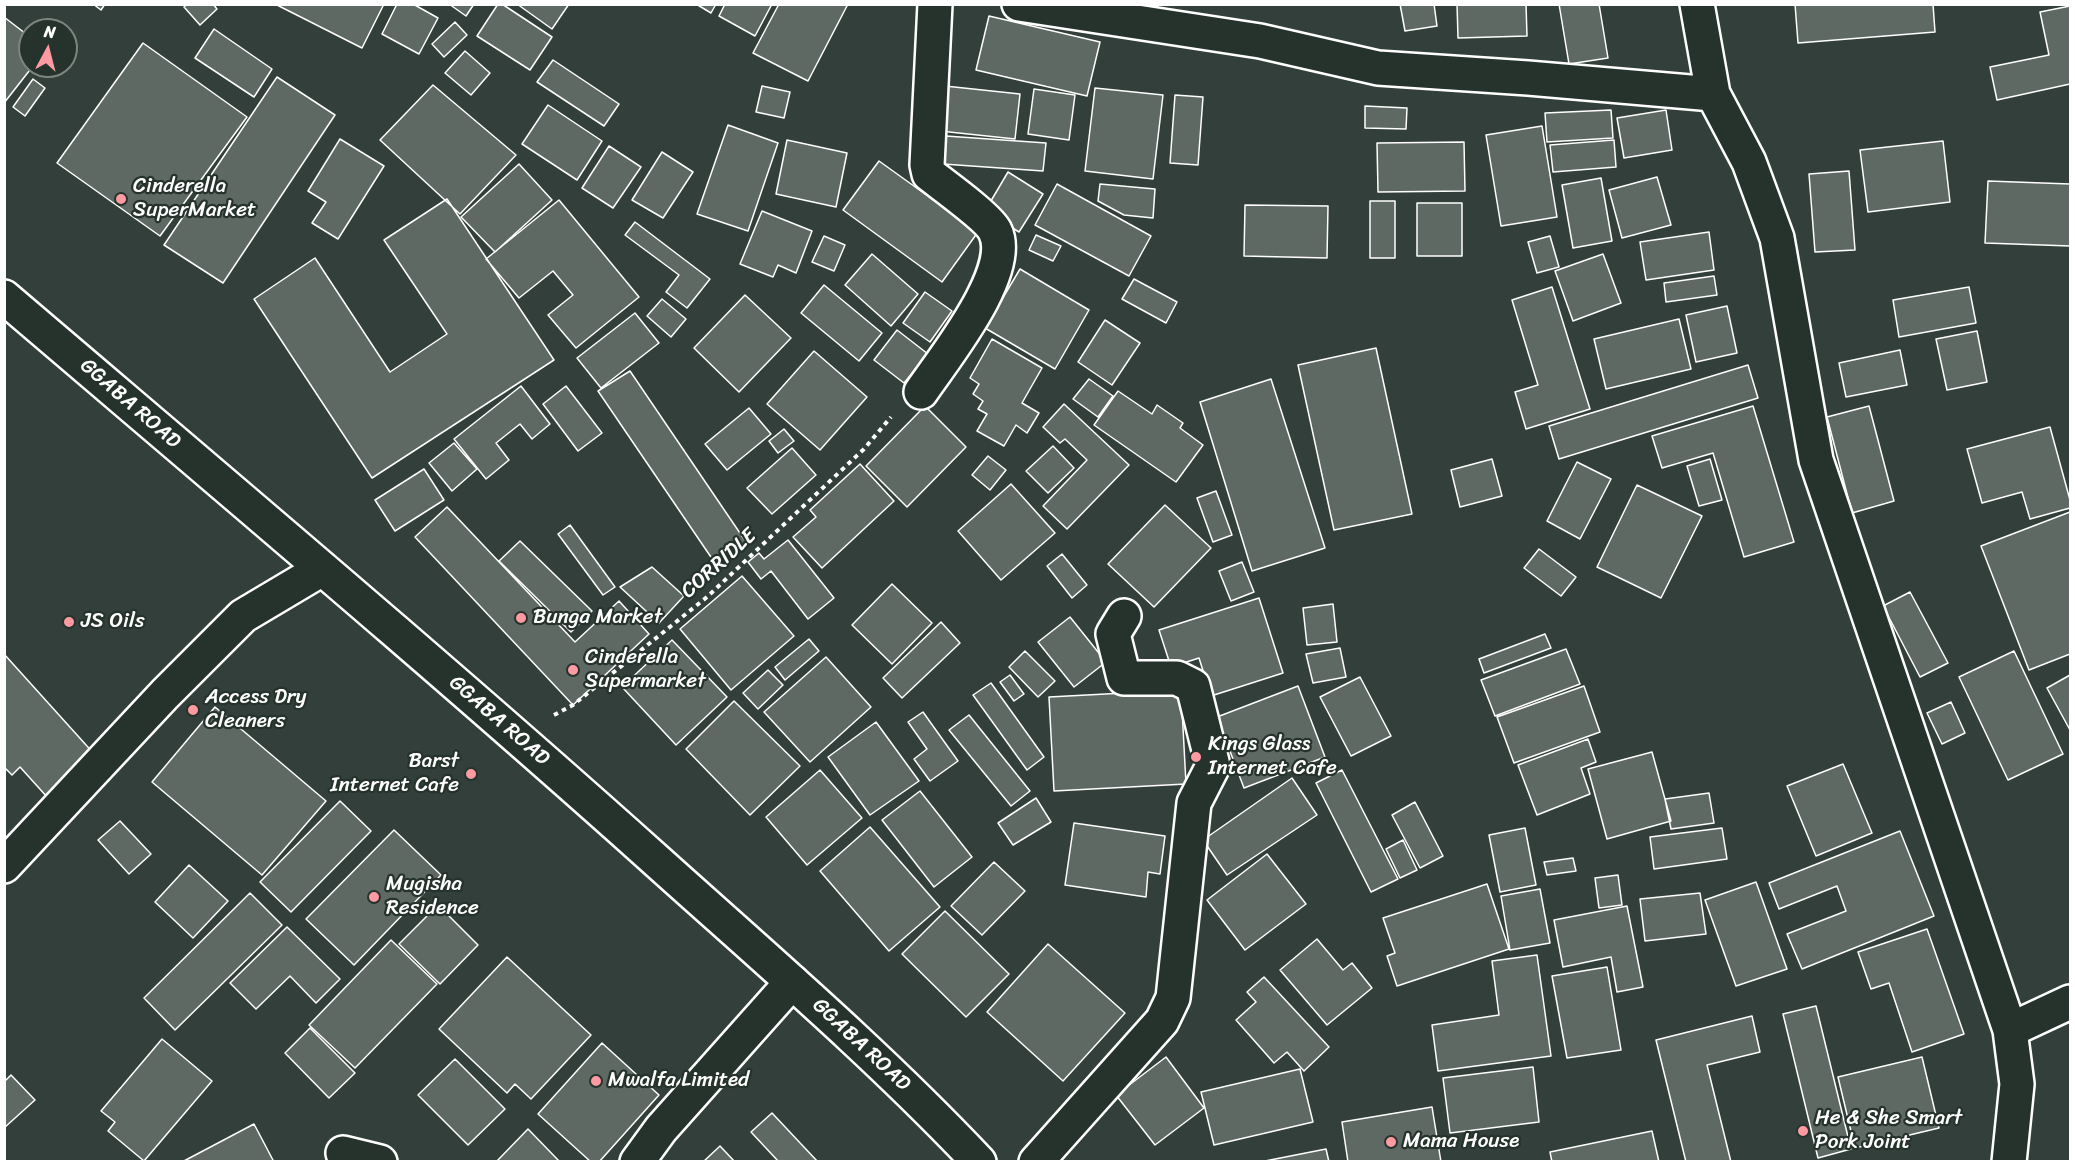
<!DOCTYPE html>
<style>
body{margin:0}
#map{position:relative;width:2075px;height:1166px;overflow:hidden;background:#333f3a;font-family:Sriracha,sans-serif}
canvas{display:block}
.frame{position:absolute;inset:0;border:6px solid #fff;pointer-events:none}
.north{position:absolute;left:18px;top:18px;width:60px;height:60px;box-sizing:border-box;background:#26332d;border:2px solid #7d8581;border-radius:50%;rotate:7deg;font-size:16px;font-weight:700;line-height:24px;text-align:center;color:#fff}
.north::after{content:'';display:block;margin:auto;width:21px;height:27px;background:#ff9aa2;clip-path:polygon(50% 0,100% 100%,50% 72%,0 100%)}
</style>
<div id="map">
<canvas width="2075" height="1166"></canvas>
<div class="frame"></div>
<div class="north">N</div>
</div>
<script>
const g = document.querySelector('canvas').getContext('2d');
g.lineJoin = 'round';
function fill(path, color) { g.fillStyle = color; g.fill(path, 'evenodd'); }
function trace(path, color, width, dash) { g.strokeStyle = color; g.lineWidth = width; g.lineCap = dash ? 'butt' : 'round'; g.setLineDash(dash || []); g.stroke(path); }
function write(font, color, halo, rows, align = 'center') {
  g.font = font + ' Sriracha,sans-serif'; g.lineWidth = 4.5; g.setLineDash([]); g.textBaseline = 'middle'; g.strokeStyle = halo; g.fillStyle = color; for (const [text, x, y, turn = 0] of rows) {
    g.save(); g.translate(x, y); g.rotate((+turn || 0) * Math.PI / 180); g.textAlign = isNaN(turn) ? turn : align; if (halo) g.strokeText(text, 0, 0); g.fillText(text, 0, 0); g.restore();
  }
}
const building = new Path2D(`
 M93,4h12l-4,6z
 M187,4h26l4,5 -17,16 -16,-18z
 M275,4h109l-22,44z
 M397,4h16l25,14 -19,36 -37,-20z
 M449,4h25l-8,12z
 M498,4h4l50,33 -22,33 -53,-34z
 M517,4h52l-17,25z
 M696,4h20l-5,9z
 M725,4h47l-17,32 -36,-20z
 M779,4h69l-40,77 -55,-28z
 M1400,4h34l3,22 -32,5z
 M1457,4h69l1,32 -69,2z
 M1559,4h40l9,54 -39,6z
 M1795,4h138l2,28 -137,11z
 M2070,6v78l-73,16 -7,-33 59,-12 -9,-43z
 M989,16l111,26 -13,54 -111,-26z
 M4,17l26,20v29h3l-29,37z
 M455,22l12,13 -23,22 -12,-13z
 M214,29l58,40 -18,28 -59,-39z
 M143,43l104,74 -87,119 -103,-73z
 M465,51l25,22 -19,22 -26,-22z
 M553,60l66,44 -15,22 -67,-44z
 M277,77l58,38 -112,168 -59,-38z
 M33,79l12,9 -20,28 -12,-9z
 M433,85l83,70 -56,59 -80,-74z
 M762,86l28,6 -6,26 -28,-6z
 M945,86l75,8 -5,45 -75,-8z
 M1095,88l68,7 -10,84 -68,-8z
 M1034,89l41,6 -6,45 -41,-6z
 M1175,95l28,2 -5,68 -28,-2z
 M548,105l54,36 -25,39 -55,-36z
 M1365,106l42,2 -1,21 -41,-1z
 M1611,110l2,28 -66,4 -2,-29z
 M1666,110l6,40 -48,8 -7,-40z
 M728,125l50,18 -30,88 -51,-17z
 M1542,126l15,91 -56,9 -15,-91z
 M946,136l100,7 -3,28 -100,-7z
 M340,139l44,27 -46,73 -26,-16 14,-21 -18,-11z
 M787,140l60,13 -11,54 -60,-13z
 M1614,140l2,27 -63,5 -3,-27z
 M1943,141l7,61 -82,10 -8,-62z
 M1464,142l1,49 -87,1 -1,-49z
 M609,146l32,21 -28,41 -31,-20z
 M662,152l31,20 -30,46 -31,-18z
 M879,161l99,71 -36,50 -99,-72z
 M519,164l33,36 -57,52 -34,-35z
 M1849,171l6,79 -40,2 -6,-78z
 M1008,172l35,22 -24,38 -34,-21z
 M1657,177l14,48 -49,13 -13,-48z
 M1601,178l11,63 -39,7 -11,-63z
 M1988,181l82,3v62l-85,-3z
 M1057,184l94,52 -22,40 -94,-51z
 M1100,184l55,5 -2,29 -29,-3 -26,-14z
 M447,199l107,161 -182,118 -118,-179 61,-41 75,114 57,-38 -63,-94z
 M559,200l80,97 -63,51 -28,-33 25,-20 -20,-24 -34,27 -33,-39z
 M1370,201h25v57h-25z
 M1417,203h45v53h-45z
 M1245,205l83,1 -1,52 -83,-2z
 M762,211l50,20 -16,42 -18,-8 -5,12 -33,-13z
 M635,222l75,57 -23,29 -21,-16 13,-17 -54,-40z
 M1709,232l5,38 -68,10 -6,-38z
 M1036,235l25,11 -8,15 -24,-11z
 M824,236l21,9 -11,26 -22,-9z
 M1550,236l9,31 -22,6 -9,-31z
 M872,254l46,40 -27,32 -46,-41z
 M1603,254l18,49 -48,18 -18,-50z
 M1020,269l69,41 -34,59 -70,-41z
 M1714,276l3,19 -51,7 -2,-19z
 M1134,279l43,23 -11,21 -44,-24z
 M824,285l58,48 -23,28 -58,-48z
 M1552,287l38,122 -64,20 -11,-37 23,-7 -26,-85z
 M1969,287l7,36 -77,14 -6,-37z
 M925,292l27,19 -22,31 -27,-19z
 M745,295l46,43 -52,54 -45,-44z
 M662,299l24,20 -15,18 -24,-21z
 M1727,306l10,47 -41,9 -10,-47z
 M635,313l24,30 -58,45 -24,-30z
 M1679,319l12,50 -85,20 -12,-50z
 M1105,320l35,23 -28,42 -34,-23z
 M897,330l31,24 -24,29 -30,-23z
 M1977,331l10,51 -40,8 -11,-51z
 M992,339l50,29 -20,35 17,10 -12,20 -11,-8 -12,21 -27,-15 10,-17 -9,-5 5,-8 -10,-7 6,-10 -9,-6z
 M1376,348l36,166 -78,16 -36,-165z
 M1900,350l7,35 -61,12 -7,-34z
 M814,351l53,46 -47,53 -53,-46z
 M1748,365l10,33 -199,61 -10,-33z
 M630,371l116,171 -31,21 -117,-172z
 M1089,379l24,17 -15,21 -25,-18z
 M1271,379l54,169 -73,23 -52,-169z
 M521,386l29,38 -18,15 -12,-15 -24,19 13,17 -23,19 -32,-40z
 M566,386l36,47 -24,18 -35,-47z
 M1118,391l34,23 5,-9 26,18 -3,5 23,17 -27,37 -82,-57z
 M1064,404l65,61 -62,64 -24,-23 44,-46 -22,-21 -5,4 -17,-16z
 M925,406l41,41 -59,60 -41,-41z
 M1753,406l41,136 -50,15 -31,-104 -51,15 -10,-32z
 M1869,406l25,95 -42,12 -25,-96z
 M749,408l22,26 -44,36 -22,-26z
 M2050,427l20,73v8l-40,11 -8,-27 -40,11 -15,-54z
 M784,429l10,12 -16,12 -9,-12z
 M454,443l23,26 -25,22 -23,-28z
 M1053,446l21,22 -26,25 -22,-22z
 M792,448l24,27 -44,39 -25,-26z
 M988,456l18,14 -16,20 -18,-15z
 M1492,459l10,37 -42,11 -9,-37z
 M1710,459l12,41 -23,6 -12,-40z
 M1577,462l34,17 -31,60 -33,-18z
 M860,464l34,37 -72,67 -29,-31 23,-20 -6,-7z
 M424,469l20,31 -49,31 -20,-31z
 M1011,484l44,49 -54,47 -43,-49z
 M1637,485l65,31 -41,82 -64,-31z
 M1216,491l16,44 -19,7 -16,-44z
 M1165,505l46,43 -57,59 -46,-43z
 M447,507l128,135 44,-41 30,33 -76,71 -158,-168z
 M2070,512v142l-41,16 -48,-124z
 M570,525l45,62 -12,8 -45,-61z
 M788,540l46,58 -26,21 -37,-48 -10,8 -13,-17 11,-9 5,6z
 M520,541l72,70 -21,21 -72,-71z
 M1539,549l37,28 -15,19 -37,-28z
 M1062,554l25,31 -15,13 -25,-32z
 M1242,562l12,30 -23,9 -12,-30z
 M652,567l32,29 -25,27 -39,-36z
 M742,576l52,60 -63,54 -51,-61z
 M892,584l40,39 -40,41 -40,-39z
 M1910,592l38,71 -28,14 -37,-71z
 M1259,598l24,75 -72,23 -12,-38 -28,9 -12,-37z
 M1333,604l4,38 -30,3 -4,-37z
 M1070,617l36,45 -32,25 -36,-45z
 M941,622l19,21 -58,55 -19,-20z
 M1545,634l6,14 -67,25 -5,-14z
 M809,639l10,12 -34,29 -10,-13z
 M672,640l55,57 -51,48 -54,-58z
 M1340,648l6,29 -33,6 -7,-29z
 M1566,649l14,35 -85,32 -14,-36z
 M1025,651l30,30 -17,16 -29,-30z
 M2014,651l49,103 -55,26 -49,-103z
 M4,654l92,102 -48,42 -28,-31 -8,8 -8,-8z
 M826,657l45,50 -61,55 -46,-50z
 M768,670l15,15 -25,24 -15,-16z
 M1010,675l14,19 -10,7 -14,-19z
 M2070,675v55l-23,-42z
 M1360,677l31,59 -40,20 -31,-59z
 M991,683l53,74 -17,13 -54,-75z
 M1298,686l27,71 -81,31 -27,-71z
 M1584,686l16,46 -86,31 -17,-46z
 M1181,690l5,94 -132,7 -5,-94z
 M734,701l66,65 -50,49 -64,-66z
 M1951,702l14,31 -23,11 -15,-31z
 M215,707l111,94 -64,74 -110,-93z
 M923,712l35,49 -28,20 -16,-22 13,-10 -19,-27z
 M969,715l61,76 -19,15 -62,-76z
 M876,722l43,59 -49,34 -42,-58z
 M1588,739l8,23 -15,6 9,26 -53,21 -19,-50z
 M1652,752l19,69 -64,18 -19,-70z
 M1843,764l29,69 -56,23 -29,-70z
 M820,770l42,48 -55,47 -41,-48z
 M1342,770l56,109 -27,13 -55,-109z
 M1292,778l25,37 -90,60 -24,-35z
 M920,791l52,66 -38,30 -52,-67z
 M1709,793l5,30 -43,6 -6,-30z
 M1036,798l15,24 -38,23 -15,-22z
 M340,801l31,30 -80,81 -31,-30z
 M1415,802l28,54 -23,12 -28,-53z
 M120,821l31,33 -22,20 -31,-34z
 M1074,823l91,13 -5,38 -12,-2 -2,25 -81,-12z
 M870,827l70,80 -51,44 -69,-80z
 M1525,828l11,57 -36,7 -11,-57z
 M1722,828l5,31 -73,10 -4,-32z
 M394,830l47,45 -87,90 -48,-46z
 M1900,831l34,85 -132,53 -15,-35 59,-23 -9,-25 -58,23 -10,-26z
 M1403,840l14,30 -17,8 -14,-29z
 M1267,854l39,50 -61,46 -38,-50z
 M1573,858l3,13 -29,4 -3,-13z
 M994,862l31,29 -43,44 -31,-29z
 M189,865l39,36 -35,37 -38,-36z
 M1618,875l4,30 -23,3 -4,-30z
 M1756,882l31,87 -51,17 -31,-86z
 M1487,884l22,65 -112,37 -10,-30 8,-3 -12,-35z
 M1540,889l10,54 -40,7 -9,-54z
 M250,893l32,32 -107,105 -31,-32z
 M1700,893l6,41 -61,7 -5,-42z
 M438,905l40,40 -38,39 -41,-40z
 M1627,906l16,81 -26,5 -6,-35 -48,10 -9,-47z
 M945,911l64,63 -43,43 -64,-63z
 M287,927l53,52 -24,24 -26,-27 -34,33 -26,-26z
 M1927,929l37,105 -52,18 -23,-69 -18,6 -13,-37z
 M1317,939l26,31 9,-7 20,25 -45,37 -47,-55z
 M391,940l46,44 -82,84 -46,-43z
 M1048,944l77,69 -62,68 -76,-69z
 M1537,955l14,101 -113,15 -6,-46 67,-10 -7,-54z
 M507,957l84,78 -60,64 -16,-15 -8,9 -68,-64z
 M1607,967l14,83 -54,8 -15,-82z
 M1264,977l65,70 -25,24 -17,-19 -13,11 -38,-43 20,-18 -9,-10z
 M1816,1006l35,143 -33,9 -35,-144z
 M1752,1016l8,36 -53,13 24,97h-45l-30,-122z
 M310,1028l45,45 -26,25 -44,-45z
 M162,1039l50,42 -68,80 -36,-30 7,-9 -14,-11z
 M602,1043l57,52 -60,67h-8l-53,-48z
 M1166,1057l38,51 -49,37 -39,-50z
 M1922,1057l17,71 -84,20 -17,-71z
 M455,1059l50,50 -37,36 -50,-50z
 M1533,1067l6,55 -89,11 -7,-55z
 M1300,1069l13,53 -99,23 -13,-53z
 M11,1075l24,25 -31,28v-46z
 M1432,1107l9,55h-93l-6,-40z
 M772,1113l46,49h-39l-28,-30z
 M254,1124l20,38h-92z
 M528,1129l32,33h-64z
 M1652,1131l7,31h-107l-2,-10z
 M720,1146l15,16h-32z
 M1326,1149l3,13h-69z`);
const path = new Path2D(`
 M554,715l19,-10 134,-108 157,-148 27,-32`);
const minor = new Path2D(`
 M1019,4l241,37 118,27 150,10 185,16
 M1697,4l16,90 36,68 28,76 39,222 194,570 7,54 -8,78
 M921,392c23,-34 94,-121 74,-161 -6,-13 -52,-46 -66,-57l-2,-9 8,-161
 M4,866l161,-172 78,-78 79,-47
 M2010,1030l60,-28
 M343,1153l37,9
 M637,1162l24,-33 131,-147
 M1036,1162l126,-141 11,-23 21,-195 19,-37 -20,-80 -16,-8h-53l-11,-44 11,-18`);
const major = new Path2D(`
 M4,297c219,187 440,373 654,565 109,98 220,193 321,300`);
const markers = [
 [121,199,6,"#ff9aa2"],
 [521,618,6,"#ff9aa2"],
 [69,622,6,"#ff9aa2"],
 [573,670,6,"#ff9aa2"],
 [193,710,6,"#ff9aa2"],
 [1196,757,6,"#ff9aa2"],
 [471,774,6,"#ff9aa2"],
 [374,897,6,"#ff9aa2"],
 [596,1081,6,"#ff9aa2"],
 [1803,1131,6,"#ff9aa2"],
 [1391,1142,6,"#ff9aa2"]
];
const poiNames = [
 ["Cinderella",133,187],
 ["SuperMarket",133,211],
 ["Bunga Market",533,618],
 ["JS Oils",81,622],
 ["Cinderella",585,658],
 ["Supermarket",585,682],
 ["Access Dry",205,698],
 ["Cleaners",205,722],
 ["Kings Glass",1208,745],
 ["Internet Cafe",1208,769],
 ["Barst",459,762,"right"],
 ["Internet Cafe",459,786,"right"],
 ["Mugisha",386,885],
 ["Residence",386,909],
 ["Mwalfa Limited",608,1081],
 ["He & She Smart",1815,1119],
 ["Pork Joint",1815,1143],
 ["Mama House",1403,1142]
];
const streetNames = [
 ["GGABA ROAD",130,404,41],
 ["CORRIDLE",719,564,-42],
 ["GGABA ROAD",499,721,41],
 ["GGABA ROAD",861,1045,43]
];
fill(building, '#5f6964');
trace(building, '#fff', 1.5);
trace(minor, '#fff', 38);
trace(major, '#fff', 38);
trace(path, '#fff', 4, [4.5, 4.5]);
trace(minor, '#26332d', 33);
trace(major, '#26332d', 33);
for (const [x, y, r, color] of markers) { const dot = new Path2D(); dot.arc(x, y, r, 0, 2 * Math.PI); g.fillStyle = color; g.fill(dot); trace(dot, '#26332d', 2); }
write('21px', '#fff', '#26332d', poiNames, 'left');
write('21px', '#fff', '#26332d', streetNames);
</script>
